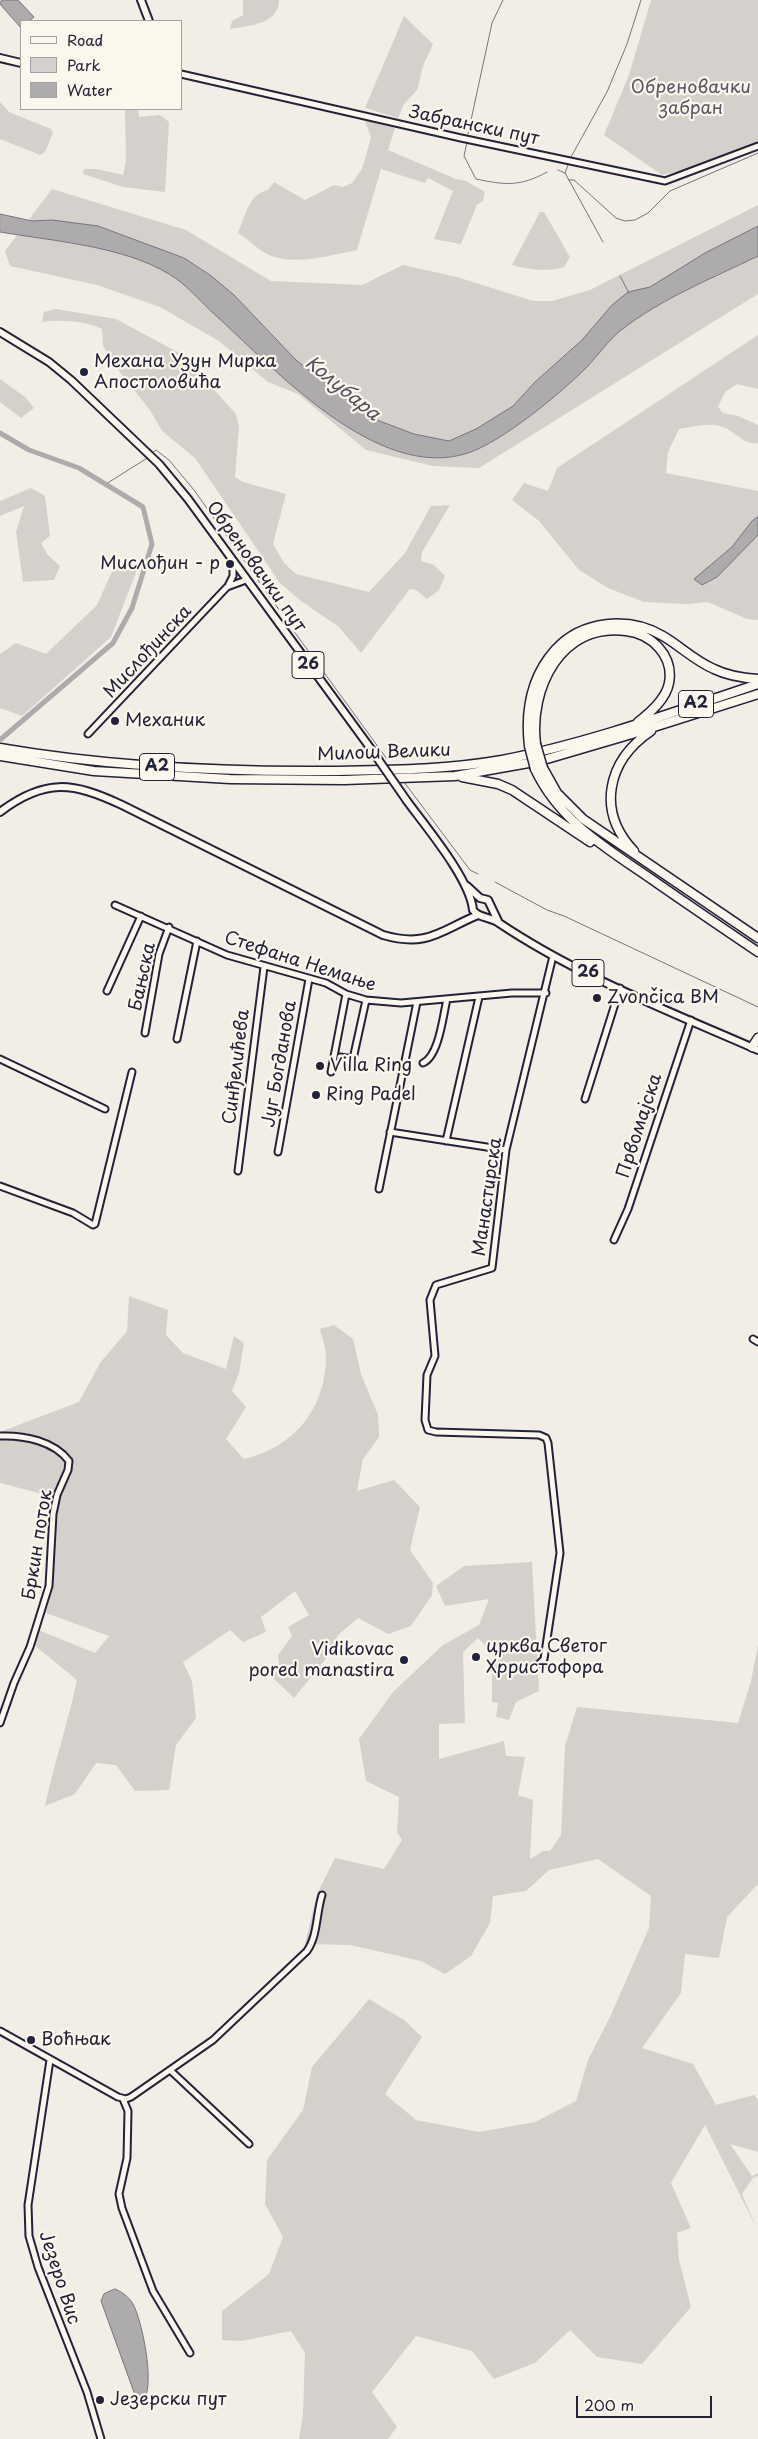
<!DOCTYPE html>
<meta charset="utf-8">
<style>
body{margin:0}
#map{position:relative;width:758px;height:2439px;overflow:hidden;background:#f2eee5;font-family:"Playpen Sans",sans-serif}
canvas{display:block}
.legend{position:absolute;left:20px;top:20px;width:162px;height:90px;box-sizing:border-box;background:#fbf7ec;border:1px solid #a4a2a5;margin:0;padding:6px 9px;list-style:none;font-size:15px;color:#22223b}
.legend li{display:flex;align-items:center;gap:10px;height:25px}
.legend b{width:25px;border:1px solid #a4a2a5}
.scale{position:absolute;left:576px;top:2396px;width:136px;height:22px;box-sizing:border-box;border:2px solid #22223b;border-top:0;padding-left:6px;font-size:15px;line-height:18px;white-space:nowrap;color:#22223b;-webkit-text-stroke:4px #fbf7ec;paint-order:stroke}
</style>
<div id="map">
<canvas width="758" height="2439"></canvas>
<ul class="legend">
<li><b style="height:6px;background:#fbf7ec"></b>Road</li>
<li><b style="height:14px;background:#d4d1cc"></b>Park</li>
<li><b style="height:14px;background:#aeabad"></b>Water</li>
</ul>
<div class="scale">200 m</div>
</div>
<script>
const g = document.querySelector('canvas').getContext('2d');
g.lineJoin = 'round';
function fill(path, color) { g.fillStyle = color; g.fill(path, 'evenodd'); }
function trace(path, color, width, dash) { g.strokeStyle = color; g.lineWidth = width; g.lineCap = dash ? 'butt' : 'round'; g.setLineDash(dash || []); g.stroke(path); }
function write(font, color, halo, rows, align = 'center') {
  g.font = font + ' "Playpen Sans",sans-serif'; g.lineWidth = 4.5; g.setLineDash([]); g.textBaseline = 'middle'; g.strokeStyle = halo; g.fillStyle = color; for (const [text, x, y, turn = 0] of rows) {
    g.save(); g.translate(x, y); g.rotate((+turn || 0) * Math.PI / 180); g.textAlign = isNaN(turn) ? turn : align; if (halo) g.strokeText(text, 0, 0); g.fillText(text, 0, 0); g.restore();
  }
}
const green = new Path2D(`
 M243,0h36c-1,25 -29,25 -49,29l2,-8 11,-6z
 M651,0h107v142l-73,28 -23,5 -58,-40 25,-60z
 M404,16l29,28 -10,22 -6,24 -13,14 -6,14 -33,-10z
 M0,102l9,10 42,17 2,4 -8,19 -5,3 -40,-16z
 M125,109h13l1,8 21,-2 9,7 -4,70 -42,-5 -40,-13 1,-5h13l26,6 3,-14z
 M365,120l30,8 -7,22 68,29 10,2 19,11 -2,9 -6,4 -16,39 -27,-5 19,-48 -25,-13 -3,5 -44,-14 -24,81c-27,5 -63,17 -90,4 -10,-5 -19,-15 -29,-21 7,-17 11,-39 30,-43l6,-8 31,18 29,-15 9,2 9,-4 10,-14 9,-31z
 M52,189l134,41 85,51 91,4 41,-20 54,12 76,24h19l38,-11 168,-85v89l-279,174 -46,-2 -67,-16 -68,-56 -30,-12 -49,-41 -59,-34 -63,-22 -87,-19 -5,-15z
 M540,212h4l26,45 -6,10c-18,5 -34,3 -52,-2z
 M56,309l60,10 65,35 8,8 47,52 3,12 -4,51 8,5 43,12 -13,50 11,19 12,11 73,18 36,-39 26,-47 19,-1 -28,47 -1,9 13,4 11,11 -6,14 -12,9 -11,-9 -6,-1 -49,64 -22,-26 -38,-26 -21,-18 -85,-125 -33,-27 -12,-21 -29,-36 -18,-28 -1,-17c-14,-8 -44,-10 -60,-7l2,-10z
 M758,335v54l-21,-5 -12,8 -7,15 5,6 15,3 20,9v18c-15,2 -22,-11 -35,-16 -14,-5 -30,0 -44,2l-11,23 -2,21 92,18v129l-11,-1 -39,-17 -20,2 -44,-2 -36,-14 -29,-18 -40,-49 -27,-21 12,-17 24,8 9,-23z
 M0,379l25,18 9,11 -13,10 -21,-16z
 M31,488l14,8 5,40 -9,7 6,11 13,12 -6,14 -31,2 -7,-50 8,-26 -24,10v-15z
 M115,565l22,5 -26,67 -89,79 -22,-8v-54l16,-11 30,11 51,-49z
 M129,1296l39,14 -2,25 17,18 43,16 8,-33 10,7 -5,30 -7,18 14,16 -20,32 18,20c51,-12 82,-51 82,-103 0,-9 -4,-18 -6,-27l14,-4 19,14 8,35 17,41 1,22 -16,22 -6,32 37,-11 26,27 -10,43 23,33 -1,12 -21,31 -23,8 -30,-16 -21,18 1,8 -44,54 -21,-20 6,-12 -1,-11 14,-19 -4,-9 21,-12 -14,-24 -34,26 5,15 -23,10 -13,-12 -47,32 9,19 4,37 -20,27 -7,45 -34,1 -19,-26 -20,-2 -21,31 -30,12c9,-43 23,-83 32,-126l-44,-36 5,-14 57,23 14,-17 -63,-23 5,-19 5,-84 5,-11 -61,-16v-51l79,-30 21,-39 27,-32z
 M532,1562l7,129 -23,11 -7,18 -13,-3 2,-14 -6,-1v-43l3,-3 -17,-18 -15,14 2,71 -26,1v35l65,-18 2,15 19,1 -7,38 15,5 -3,59 13,-8h7l11,-16 4,-89 12,-39 161,16 13,-42 7,-36v239l-31,33 -8,41 -34,-4 -4,39 -39,55 51,16 23,41 38,-10 4,5v52l-28,-8 22,32 6,-3v3l-5,2 -11,16 15,35 -52,-104 -34,58 20,45 -14,5 2,27 12,47 -49,57 -45,-7 -27,-27 -35,33 -41,16 -22,-28 -56,-15 -44,56 25,35 -9,12h-89l4,-25 2,-61 -14,-22 -49,10 -20,-1v-29l47,-37 14,-37 -18,-33 2,-44 36,-50 9,-43 57,-68 35,21 18,17 -37,57 31,26 63,12 56,-10 41,-21 12,-41 22,-43 39,-89 2,-32 -53,-37 -49,11 -23,21 -33,5 -3,27 -19,33 -26,18 -24,-13 -71,-16 -45,-1 12,-50 18,-36 49,11 18,-29 -5,-8 2,-35 -33,-16 -7,-42 34,-47 50,-47 36,-20 10,-26 -44,7 -9,-20 28,-20z`);
const water = new Path2D(`
 M2,0h16l16,17 -5,4h-8v7l-21,-24z
 M0,214l32,7 20,-1 46,6 86,32 26,17 24,20 62,65 73,57 45,17 35,7 27,-12 37,-23 22,-24 47,-42 30,-35 16,-13 22,-5 55,-34 53,-27v30c-47,23 -96,42 -138,75 -12,10 -22,24 -33,36 -26,26 -85,75 -119,86 -91,30 -195,-86 -256,-141 -13,-12 -27,-29 -43,-38 -46,-28 -116,-33 -169,-42z
 M758,517v18l-41,42 -15,8 -8,-6 38,-32 20,-26z
 M115,2289c7,3 14,8 18,15 9,16 22,80 11,95l-9,-4 -34,-94 3,-7z`);
const stream = new Path2D(`
 M468,134l24,-111 11,-23
 M467,142l-3,14 12,23c29,6 44,8 71,-7
 M571,157l36,-65 20,-48 14,-44
 M558,170l7,3 38,69
 M565,173l3,-8
 M569,180h5l42,38 9,3 10,-1 13,-7 22,-22 88,-38
 M620,276l9,17
 M151,454l5,-4 13,10 25,30 86,121
 M106,484l43,-27
 M293,630l94,129
 M404,782l66,88 8,4
 M495,882l52,28 17,6 194,91`);
const canal = new Path2D(`
 M0,433l29,17 50,18 64,39 9,37 -20,64 -19,35 -112,96`);
const minor = new Path2D(`
 M181,74l280,64 204,43 93,-35
 M228,586l5,-10v-14
 M88,734l139,-147 19,-7
 M115,905l112,50 99,28 20,11 20,6 35,3 111,-10h34
 M107,991l34,-75
 M145,1033l14,-79 10,-27
 M177,1039l20,-98
 M340,1057l13,2 13,-59
 M0,1059l105,50
 M423,1063c16,-7 20,-47 24,-64
 M331,1072l15,-78
 M585,1099l35,-111
 M390,1132l116,18
 M446,1141l33,-144
 M278,1152l31,-173
 M238,1171l26,-204
 M0,1186l73,27 20,12 2,-1 37,-152
 M379,1189l38,-187
 M614,1240l14,-31 63,-189
 M753,1339l5,3
 M0,1436c24,-1 54,5 69,25l-1,9 -11,25 -4,19 -4,72 -19,61 -16,36 -14,40
 M500,1669l36,-2 8,-8 16,-106 -12,-110 -2,-5 -7,-3 -103,-3 -8,-2 -3,-10 2,-45 8,-19 -5,-56 6,-15 56,-17 14,-118 47,-194
 M0,2031l118,66 8,2 5,-2 82,-57 94,-89c11,-16 9,-37 15,-56
 M50,2060l-22,145 1,31 9,31 49,125 14,47
 M170,2070l79,74
 M123,2099l5,12 -1,47 -8,36 3,14 31,83 37,62`);
const major = new Path2D(`
 M141,0l8,21
 M0,58l21,5
 M0,332l49,30 22,18 88,84 29,35 183,250
 M407,801c19,26 63,78 66,109 5,8 18,7 26,13 79,53 172,89 259,127
 M0,812c45,-34 73,-30 122,-7l261,130c45,13 58,-5 95,-20
 M467,886l13,12 8,2 10,21`);
const highway = new Path2D(`
 M536,744c-7,-55 25,-122 90,-113 26,3 48,25 43,52 -3,16 -18,29 -31,39
 M529,746c-4,-35 2,-69 26,-96 27,-30 74,-34 108,-14 17,10 32,25 51,33 14,7 29,9 44,10
 M0,748c110,19 220,24 332,23 57,-1 113,-1 170,-11 87,-17 172,-48 256,-76
 M0,756l94,15 136,8 114,1 111,-4 85,-15 92,-27 126,-40
 M543,768l14,25 26,26 175,119
 M535,769c25,54 75,81 122,114 33,23 67,46 101,69
 M462,777l36,7 14,6 78,52
 M634,851c-38,-40 -27,-90 17,-120
 M752,1047l6,-9`);
const majorBridge = new Path2D(`
 M371,749l36,52`);
const highwayBridge = new Path2D(`
 M536,744l7,24
 M529,746l6,23`);
const markers = [
 [84,372,5,"#22223b"],
 [230,564,5,"#22223b"],
 [115,721,5,"#22223b"],
 [597,998,5,"#22223b"],
 [320,1066,5,"#22223b"],
 [316,1095,5,"#22223b"],
 [476,1657,5,"#22223b"],
 [404,1660,5,"#22223b"],
 [31,2040,5,"#22223b"],
 [100,2400,5,"#22223b"]
];
const shields = [
 [308,665,32],
 [696,704,35],
 [157,767,35],
 [588,973,32]
];
const shieldNames = [
 ["26",308,665],
 ["A2",696,704],
 ["A2",157,767],
 ["26",588,973]
];
const parkNames = [
 ["Обреновачки",691,88],
 ["забран",691,109]
];
const streetNames = [
 ["Забрански пут",474,126,12],
 ["Обреновачки пут",256,567,54],
 ["Мислођинска",148,652,-47],
 ["Милош Велики",384,753,-2],
 ["Стефана Немање",300,962,18],
 ["Бањска",143,977,-78],
 ["Југ Богданова",280,1064,-80],
 ["Синђелићева",237,1067,-83],
 ["Првомајска",640,1126,-72],
 ["Манастирска",488,1197,-82],
 ["Бркин поток",38,1545,-81],
 ["Језеро Вис",59,2278,72]
];
const poiNames = [
 ["Механа Узун Мирка",94,362],
 ["Апостоловића",94,383],
 ["Мислођин - р",220,564,"right"],
 ["Механик",125,721],
 ["Zvončica BM",607,998],
 ["Villa Ring",330,1066],
 ["Ring Padel",326,1095],
 ["црква Светог",486,1647],
 ["Хрристофора",486,1668],
 ["Vidikovac",394,1650,"right"],
 ["pored manastira",394,1671,"right"],
 ["Воћњак",41,2040],
 ["Језерски пут",110,2400]
];
const waterNames = [
 ["Колубара",342,389,39]
];
fill(green, '#d4d1cc');
fill(water, '#aeabad');
trace(water, '#76747f', 1);
trace(stream, '#76747f', 1);
trace(canal, '#aeabad', 5);
trace(minor, '#22223b', 9);
trace(major, '#22223b', 10);
trace(highway, '#22223b', 11);
trace(minor, '#fbf7ec', 5);
trace(major, '#fbf7ec', 6);
trace(highway, '#fbf7ec', 8);
trace(majorBridge, '#22223b', 10, []);
trace(highwayBridge, '#22223b', 11, []);
trace(majorBridge, '#fbf7ec', 6);
trace(highwayBridge, '#fbf7ec', 8);
for (const [x, y, r, color] of markers) { const dot = new Path2D(); dot.arc(x, y, r, 0, 2 * Math.PI); g.fillStyle = color; g.fill(dot); trace(dot, '#fbf7ec', 2); }
for (const [x, y, w] of shields) { const box = new Path2D(); box.roundRect(x - w / 2, y - 13.5, w, 27, 4); g.fillStyle = '#fbf7ec'; g.fill(box); trace(box, '#22223b', 1); }
write('bold 16px', '#22223b', null, shieldNames);
write('18px', '#575766', '#fbf7ec', parkNames);
write('18px', '#22223b', '#fbf7ec', streetNames);
write('18px', '#22223b', '#fbf7ec', poiNames, 'left');
write('italic 19px', '#535263', '#fbf7ec', waterNames);
</script>
